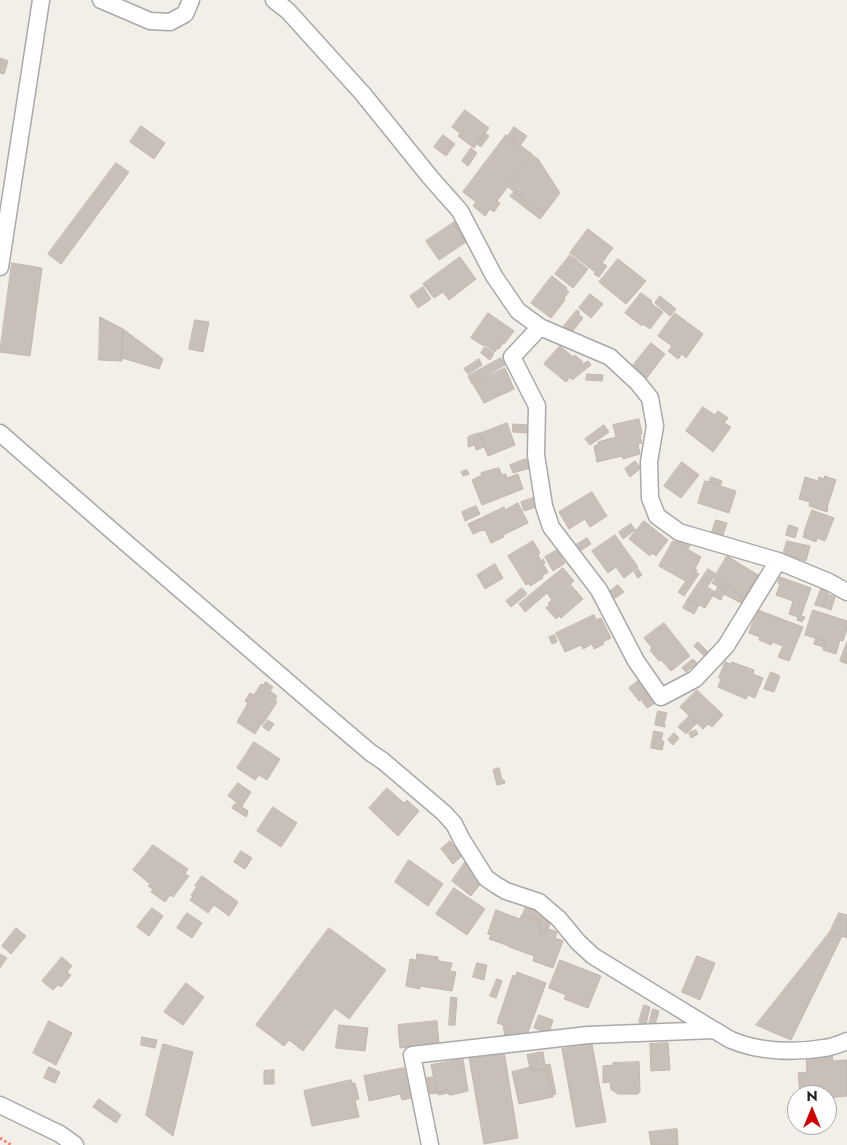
<!DOCTYPE html>
<style>
body{margin:0}
#map{position:relative;width:847px;height:1145px;overflow:hidden;background:#f2efe9;font-family:Jost,sans-serif}
canvas{display:block}
.north{position:absolute;left:787px;top:1085px;width:50px;height:50px;box-sizing:border-box;background:#fff;border:1px solid #a7a7a7;border-radius:50%;rotate:0deg;font-size:14px;font-weight:700;line-height:20px;text-align:center;color:#222}
.north::after{content:'';display:block;margin:auto;width:18px;height:22px;background:#d40000;clip-path:polygon(50% 0,100% 100%,50% 72%,0 100%)}
</style>
<div id="map">
<canvas width="847" height="1145"></canvas>
<div class="north">N</div>
</div>
<script>
const g = document.querySelector('canvas').getContext('2d');
g.lineJoin = 'round';
function fill(path, color) { g.fillStyle = color; g.fill(path, 'evenodd'); }
function trace(path, color, width, dash) { g.strokeStyle = color; g.lineWidth = width; g.lineCap = dash ? 'butt' : 'round'; g.setLineDash(dash || []); g.stroke(path); }
const building = new Path2D(`
 M0,58l8,3 -4,13 -4,-1z
 M465,110l24,18 -15,20 -16,-12 2,-3 -8,-6z
 M141,126l24,17 -11,16 -24,-17z
 M514,127l13,9 -7,10 -12,-10z
 M485,133l4,3 -8,11 -4,-3z
 M443,135l12,9 -9,12 -12,-9z
 M506,135l26,19 -35,47 3,2 -6,9 -4,-3 -5,7 -12,-10 3,-4 -13,-10z
 M471,148l6,5 -9,13 -6,-5z
 M532,155l6,4 22,34 -16,21 -36,-27z
 M116,163l13,9 -68,92 -13,-10z
 M514,192l30,22 -4,5 -30,-23z
 M457,220l12,18 -4,2 -12,-17z
 M453,223l13,19 -27,18 -13,-19z
 M588,229l25,19 -11,15 5,3 -8,11 -5,-3 1,-2 -25,-19z
 M570,255l18,14 -15,19 -18,-14z
 M460,257l16,22 -27,21 -6,-8 -9,6 -11,-14z
 M618,259l28,22 -20,23 -27,-22z
 M12,263l30,5 -12,88 -30,-4z
 M552,276l15,12 -1,2 3,2 -5,6 1,2 -14,18 -20,-15z
 M423,287l8,12 -13,9 -8,-12z
 M641,293l11,8 -1,2 12,9 -13,17 -7,-5 -1,2 -17,-13z
 M590,294l13,10 -12,14 -12,-10z
 M660,296l16,13 -6,7 -15,-13z
 M577,310l3,2 -2,2 5,4 -11,14 -8,-6z
 M488,313l26,18 -10,13 -1,-1 -4,6 -2,-1 -2,4 -10,-7 -1,1 -13,-8z
 M675,313l28,21 -17,24 -4,-4 -4,5 -10,-8 4,-5 -14,-10z
 M100,317l23,12 -1,32 -23,-1z
 M195,320l14,2 -6,30 -14,-3z
 M123,329l40,30 -4,10 -37,-11z
 M651,343l14,11 -19,25 -15,-11z
 M560,346l13,11 2,-2 8,7 -5,5 10,-6 3,4 -19,15 -2,-3 -4,5 -22,-18z
 M485,347l9,6 -4,7 -9,-7z
 M501,358l4,7 -33,19 -4,-8z
 M479,359l3,6 -14,9 -4,-5z
 M505,368l9,21 -30,14 -11,-19z
 M587,374l16,1 -1,6 -16,-1z
 M703,407l12,8 3,-4 10,7 -4,5 7,4 -18,25 -27,-21z
 M639,419l3,15 -2,1 2,8 -4,1 2,10 -17,5 -1,-3 -25,6 -3,-16 5,-2 -1,-2 18,-5 -3,-12z
 M507,423l8,22 -27,11 -9,-22z
 M513,424l15,1v8l-15,-1z
 M604,425l5,7 -19,13 -5,-6z
 M479,433l5,14 -8,3 -1,-5 -7,2v-10z
 M526,459l4,9 -17,5 -3,-8z
 M635,461l6,7 -11,9 -5,-8z
 M682,462l17,13 -18,23 -17,-12z
 M499,468l3,7 4,-1 1,4 11,-4 5,15 -41,16 -10,-25 10,-5 -1,-2z
 M467,470l2,4 -6,2 -2,-4z
 M825,476l11,4 -9,28 1,1 -1,3 -18,-6 1,-4 -11,-3 6,-22 13,4 1,-4 5,2z
 M711,477l11,4 -2,5 -11,-4z
 M705,481l31,10 -7,22 -31,-10z
 M592,492l15,24 -17,11 -5,-8 -16,10 -10,-17z
 M533,498l3,9 -12,4 -3,-9z
 M518,503l10,20 -25,12 1,2 -13,6 -6,-13 -3,1v-1l-9,4 -5,-10 36,-17 1,3z
 M476,506l4,8 -15,7 -3,-9z
 M812,510l22,8 -9,23 -8,-3 -1,4 -13,-5 2,-4h-1z
 M716,520l11,3 -4,12 -11,-3z
 M644,521l24,19 -12,16 -4,-3 -2,3 -21,-17z
 M631,524l4,6 -12,9 -4,-7z
 M789,525l9,3 -3,10 -9,-3z
 M615,535l23,32 -14,11 -8,-11 -8,6 -16,-22z
 M587,538l4,6 -11,7 -4,-6z
 M677,540l14,3 -3,6 -12,-7z
 M533,541l7,12 -2,2 3,6 2,-2 2,4 -2,1 5,8 -6,4 1,2 -13,8 -1,-3 -3,2 -18,-29z
 M673,541l28,16 -6,12 2,1 -8,13 -30,-17z
 M787,541l23,5 -4,15 -23,-6z
 M557,550l8,13 -12,8 -8,-14z
 M727,556l31,19 -14,24 -9,-6 1,-2 -22,-13z
 M495,564l8,14 -18,11 -8,-14z
 M563,568l11,13 -4,3 13,15 -22,19 -13,-15 4,-3 -5,-7 -22,19 -6,-8z
 M638,569l4,6 -4,3 -4,-6z
 M708,569l8,5 -9,13 8,5 -10,16 -17,-9z
 M695,572l4,2 -15,22 -6,-4 8,-11 3,2z
 M780,577l31,11 -10,28 4,1 -3,5 -5,-2 1,-3 -9,-3 4,-13 -17,-6 4,-11 -2,-1z
 M715,579l21,12 -1,2 9,6 -3,4 -17,-9 1,-3 -13,-8z
 M618,585l6,7 -10,7 -5,-7z
 M718,587l7,4 -4,9 -8,-4z
 M522,588l5,6 -16,13 -5,-6z
 M821,589l7,3 -5,15 -8,-2z
 M827,594l8,3 -4,13 -8,-3z
 M688,599l11,6 -5,9 -11,-6z
 M550,605l9,11 -3,3 -10,-11z
 M758,610l45,17 -14,34 -11,-4 5,-11 -11,-4 -1,3 -12,-5 1,-3 -11,-4z
 M813,610l34,11v8l-4,12 -3,-1 -4,14 -13,-4 2,-9 -20,-6z
 M594,615l2,5 5,-2 10,20 -8,4 1,2 -10,5 -2,-5 -9,5 -2,-4 -16,7 -9,-19z
 M664,623l26,33 -19,15 -10,-11 -2,1 -9,-11 2,-2 -8,-10z
 M555,635l2,7 -5,2 -3,-7z
 M816,638l9,3 -2,6 -9,-3z
 M698,642l10,10 -4,4 -10,-10z
 M847,642v22l-7,-3z
 M693,659l4,4 -11,9 -4,-4z
 M725,662l6,2 1,-2 22,8 -1,4 10,4 -8,20 -7,-3 -2,4 -28,-12 3,-8 -2,-1z
 M771,672l9,4 -6,16 -10,-3z
 M639,680l11,14 -11,7 -10,-13z
 M266,682l7,5 -3,4 7,5 -2,4 2,2 -15,23 -1,-1 -6,10 -18,-12 11,-19 -3,-2 5,-8 4,2 7,-11 2,1z
 M697,690l23,22 -17,17 -23,-22z
 M649,696l6,7 -8,5 -5,-7z
 M658,711l9,2 -3,11 1,1v2l-10,-2z
 M720,712l3,3 -11,12 -4,-3z
 M689,716l8,7 -11,11 -8,-7z
 M268,720l6,4 -5,7 -6,-4z
 M696,730l2,4 -7,4 -2,-5z
 M654,731l9,2 -2,8h3l-2,9 -11,-2z
 M674,733l5,5 -6,7 -5,-5z
 M254,742l26,17 -13,21 -8,-5 -4,5 -18,-12z
 M499,768l3,12h2l1,3 -8,2 -4,-15z
 M238,783l13,9 -9,14 -14,-10z
 M387,788l17,15 3,-3 12,11 -21,25 -29,-28z
 M236,803l12,8 -1,1 1,1 -2,4 -14,-9z
 M273,807l24,16 -16,24 -24,-16z
 M450,841l12,15 -9,8 -12,-15z
 M153,845l35,24 -3,5 4,2 -16,21 -3,-2 -5,7 -14,-10 2,-3 -5,-3 2,-2 -17,-14z
 M241,851l11,7 -7,11 -11,-7z
 M409,860l34,24 -15,22 -33,-24z
 M465,862l16,21 -10,13 -19,-15z
 M202,876l36,26 -9,14 -15,-11 -6,8 -18,-13 3,-4 -2,-1 6,-8 -2,-1z
 M454,888l31,21 -18,26 -31,-21z
 M526,906l14,6 11,9 -3,8 -2,-1 -1,5 -6,-2 2,-5 -4,-1 2,-5 -16,-5z
 M152,908l11,8 -14,20 -12,-9z
 M496,910l24,9 2,-5 17,6 -2,5 4,1 -2,5 6,2 1,-5 11,4 -2,6 8,3 -10,27 -20,-7 1,-5 -25,-9v-1l-20,-7 2,-4 -3,-1z
 M187,913l15,10 -10,15 -15,-10z
 M839,913l8,2v23l-17,-6z
 M16,928l10,8 -15,18 -9,-8z
 M329,928l57,42 -37,49 -14,-11 -32,43 -14,-11 -5,6 -28,-21z
 M830,932l12,4 -51,104 -35,-15z
 M0,954l7,4 -7,10z
 M417,954l21,3v4l14,2 -2,8 6,1 -4,19 -32,-5v3l-14,-3 4,-27 6,1z
 M697,956l18,7 -15,37 -18,-8z
 M62,957l10,9 -5,6 4,3 -10,12 -3,-2 -5,5 -11,-9z
 M560,960l41,16 -13,32 -24,-9 2,-4 -17,-7z
 M477,963l10,2 -3,15 -11,-3z
 M517,972l29,11 -19,52 -22,2 -2,-12 -6,-2 16,-48 3,1z
 M497,979l5,2 -6,17 -6,-2z
 M186,983l18,14 -21,28 -19,-13z
 M451,997l6,1 -2,27h-6z
 M644,1005l6,2 -4,17 -7,-2z
 M653,1009l6,2 -4,14 -6,-1z
 M539,1015l14,5 -4,13 -15,-5z
 M49,1021l23,12 -16,32 -23,-12z
 M437,1021l2,23 -39,4 -2,-23z
 M339,1025l29,3 -3,23 -29,-3z
 M142,1037l15,3 -2,8 -14,-3z
 M668,1043l2,27 -19,1 -1,-27z
 M163,1044l30,8 -20,84 -27,-21z
 M592,1044l14,78 -30,5 -14,-78z
 M504,1051l14,87 -34,6 -15,-87z
 M543,1052l2,13 5,-1 6,30 -3,1 -6,-27 -14,3 -1,-4 -2,1 -3,-13z
 M832,1055l1,6 14,-1v36l-20,2v-3h-27l-2,-22 9,-1 -1,-15z
 M463,1059l5,32 -17,4h-2l-1,-5 -11,3 -6,-28z
 M639,1062l1,30h-2v2h-21v-2h-3v-2h-3l-1,-8 -7,1v-17l10,-1v-2z
 M49,1067l11,5 -5,11 -11,-5z
 M532,1067l1,4 14,-3 6,29 -34,7 -7,-32z
 M404,1068l7,30 -9,2 -2,-6 -31,7 -5,-25z
 M274,1070v14h-10v-13z
 M434,1077l3,16 11,-3 1,3 -11,2v-2l-8,1 -3,-16z
 M351,1080l1,3h3l4,16 -4,1 4,17 -47,9 -8,-35z
 M99,1099l22,16 -5,8 -23,-16z
 M677,1129l1,16h-27l-2,-13z`);
const path = new Path2D(`
 M0,1138l11,7`);
const street = new Path2D(`
 M101,0l49,21 20,1 15,-8 6,-14
 M274,0l14,11 75,83 67,83 30,34 34,65 24,35 22,16 70,30 28,26 12,15 5,28 -6,36 1,36 7,18 22,16 99,29 51,21 18,10
 M0,267l41,-267
 M540,327l-28,30 25,49 -1,49 8,51 7,21 48,63 37,71 25,36 34,-18 31,-33 52,-85
 M0,433l125,109 199,171 47,40 12,8 61,52 10,11 8,16 24,38 10,7 10,6 33,11 20,17 19,23 15,14 121,74c6,3 11,7 17,10 28,12 64,13 93,8 8,-1 16,-4 23,-7
 M0,1105l60,29 15,11
 M430,1145l-18,-90 176,-20 126,-5`);
fill(building, '#c7bfb8');
trace(building, '#c4b6ab', 1);
trace(street, '#a9a9a9', 19);
trace(path, '#fa8072', 3, [2.5, 2.5]);
trace(street, '#fff', 16);
</script>
